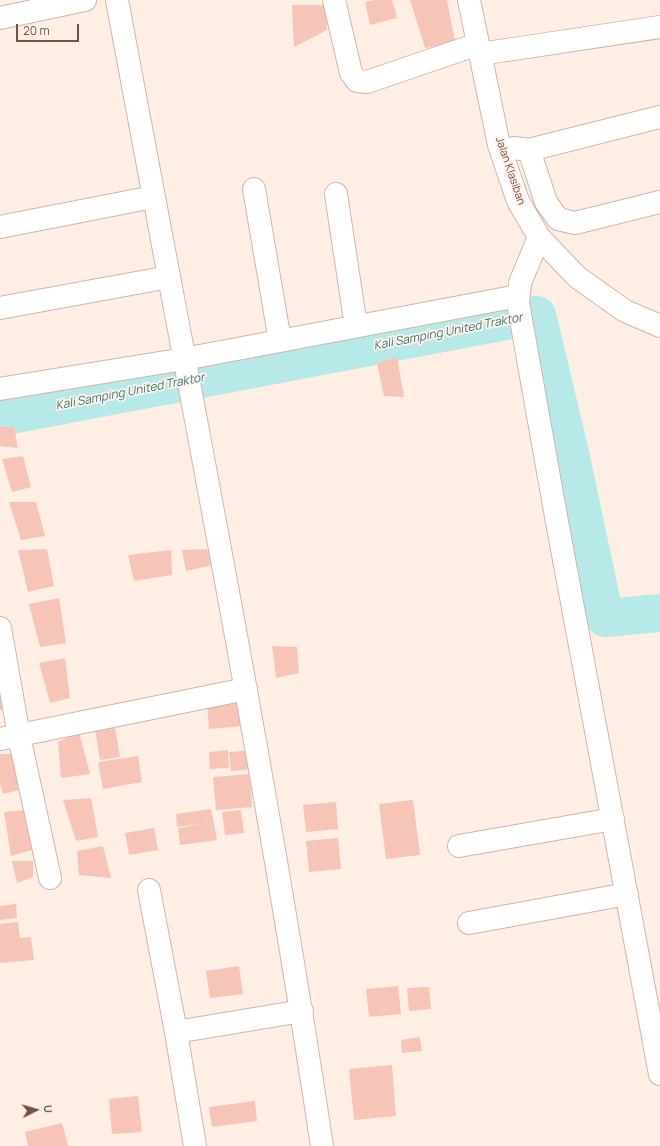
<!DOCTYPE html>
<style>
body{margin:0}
#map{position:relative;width:660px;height:1146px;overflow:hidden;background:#feeee3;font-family:Manrope,sans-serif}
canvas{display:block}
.north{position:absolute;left:16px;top:1090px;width:40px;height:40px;-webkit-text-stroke:3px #fff3eb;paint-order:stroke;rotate:85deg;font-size:11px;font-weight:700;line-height:16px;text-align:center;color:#784f47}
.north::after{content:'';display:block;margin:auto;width:14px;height:18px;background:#784f47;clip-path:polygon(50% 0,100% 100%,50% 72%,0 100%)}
.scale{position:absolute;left:16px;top:24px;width:63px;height:18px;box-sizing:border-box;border:2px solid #784f47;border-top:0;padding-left:5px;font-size:12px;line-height:14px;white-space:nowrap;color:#784f47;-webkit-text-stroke:3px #fff3eb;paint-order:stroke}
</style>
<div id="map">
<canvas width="660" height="1146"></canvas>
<div class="north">U</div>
<div class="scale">20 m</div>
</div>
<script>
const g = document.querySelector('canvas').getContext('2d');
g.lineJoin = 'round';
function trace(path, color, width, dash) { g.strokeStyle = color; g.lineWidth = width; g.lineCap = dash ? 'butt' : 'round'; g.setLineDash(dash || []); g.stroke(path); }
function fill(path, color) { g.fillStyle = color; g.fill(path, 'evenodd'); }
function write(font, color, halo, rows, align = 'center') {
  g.font = font + ' Manrope,sans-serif'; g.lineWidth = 3.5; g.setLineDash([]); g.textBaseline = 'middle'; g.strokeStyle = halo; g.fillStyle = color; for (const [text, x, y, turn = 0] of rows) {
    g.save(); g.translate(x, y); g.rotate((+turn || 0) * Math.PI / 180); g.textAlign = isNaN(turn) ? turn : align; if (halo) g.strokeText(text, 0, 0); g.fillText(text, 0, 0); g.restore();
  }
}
const river = new Path2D(`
 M0,417l537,-102 33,138 35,165 55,-5`);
const building = new Path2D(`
 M375,0h17l5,18 -27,7 -5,-23z
 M410,0h37l8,42 -30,6z
 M292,5h34l1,25 -33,17z
 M397,357l7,40 -20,-1 -7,-33z
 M0,427h14l4,21 -18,-2z
 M23,456l8,31 -19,5 -10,-33z
 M9,502h27l9,34 -24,4z
 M47,549l7,37 -26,6 -10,-42z
 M207,549l6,16 -27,6 -4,-21z
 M171,550l1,25 -38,6 -6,-26z
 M59,598l7,45 -26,4 -11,-43z
 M272,646l25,1 2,26 -23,5z
 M65,658l5,40 -20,5 -11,-40z
 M0,690l4,19 -4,1z
 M242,697l2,29 -35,3 -2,-29z
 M115,727l5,30 -20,3 -5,-30z
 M79,732l11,42 -29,4 -3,-36z
 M228,750l1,18 -19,1 -1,-17z
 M253,750l2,19 -24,2 -2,-19z
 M0,754h15l5,36 -17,4 -3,-11z
 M138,756l4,26 -39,7 -5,-27z
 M250,774l2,33 -36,3 -3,-33z
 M91,798l7,39 -22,4 -13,-41z
 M413,800l7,55 -34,4 -7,-55z
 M336,802l2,27 -32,3 -3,-27z
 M211,809l6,31 -37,5 -2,-17 33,-5 -34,4 -1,-13z
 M25,810l7,40 -21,6 -7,-44z
 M241,810l3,23 -19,2 -3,-23z
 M154,828l4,22 -29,5 -4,-22z
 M338,838l3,31 -32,3 -3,-31z
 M103,846l8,32 -32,-3 -2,-24z
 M12,861h21v16l-16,6z
 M16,904l1,14 -17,2v-14z
 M18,922l2,16 11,-1 3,23 -34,3v-39z
 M239,966l4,28 -33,4 -4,-27z
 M398,986l3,28 -32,3 -3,-28z
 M429,987l2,22 -22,2 -2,-23z
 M420,1037l2,14 -20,2 -1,-13z
 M392,1065l4,51 -42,4 -5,-51z
 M138,1096l4,36 -30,2 -3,-35z
 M255,1101l2,20 -45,6 -3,-20z
 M62,1123l6,23h-40l-3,-14z`);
const minor = new Path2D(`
 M117,0c71,382 147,762 205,1146
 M334,0l17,73 6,8 10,1 111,-38
 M469,0l30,145 19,56 21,36 38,40 48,34 35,15
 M0,18l85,-18
 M480,54l180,-27
 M514,148l15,2 131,-33
 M529,150l17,52 12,17 17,4 85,-21
 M254,189l26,152
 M336,194l18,119 3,13
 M0,227l153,-30
 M539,237l-19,46 -2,20 39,219 103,552
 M0,308l169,-31
 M0,389l184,-30 334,-63
 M0,628l19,108 31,142
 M0,739l246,-50
 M459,846l154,-27
 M149,890l27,142 19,114
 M469,923l158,-29
 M176,1032l126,-21`);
const streetNames = [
 ["Jalan Klasiban",510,171,71]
];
const waterNames = [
 ["Kali Samping United Traktor",448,332,-11],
 ["Kali Samping United Traktor",130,392,-11]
];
trace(river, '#b6e9e7', 38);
fill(building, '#f6c5b8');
trace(minor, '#d2b5ab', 24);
trace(minor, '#fff', 22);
write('11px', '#784f47', '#fff3eb', streetNames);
write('italic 12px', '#367876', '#fff3eb', waterNames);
</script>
